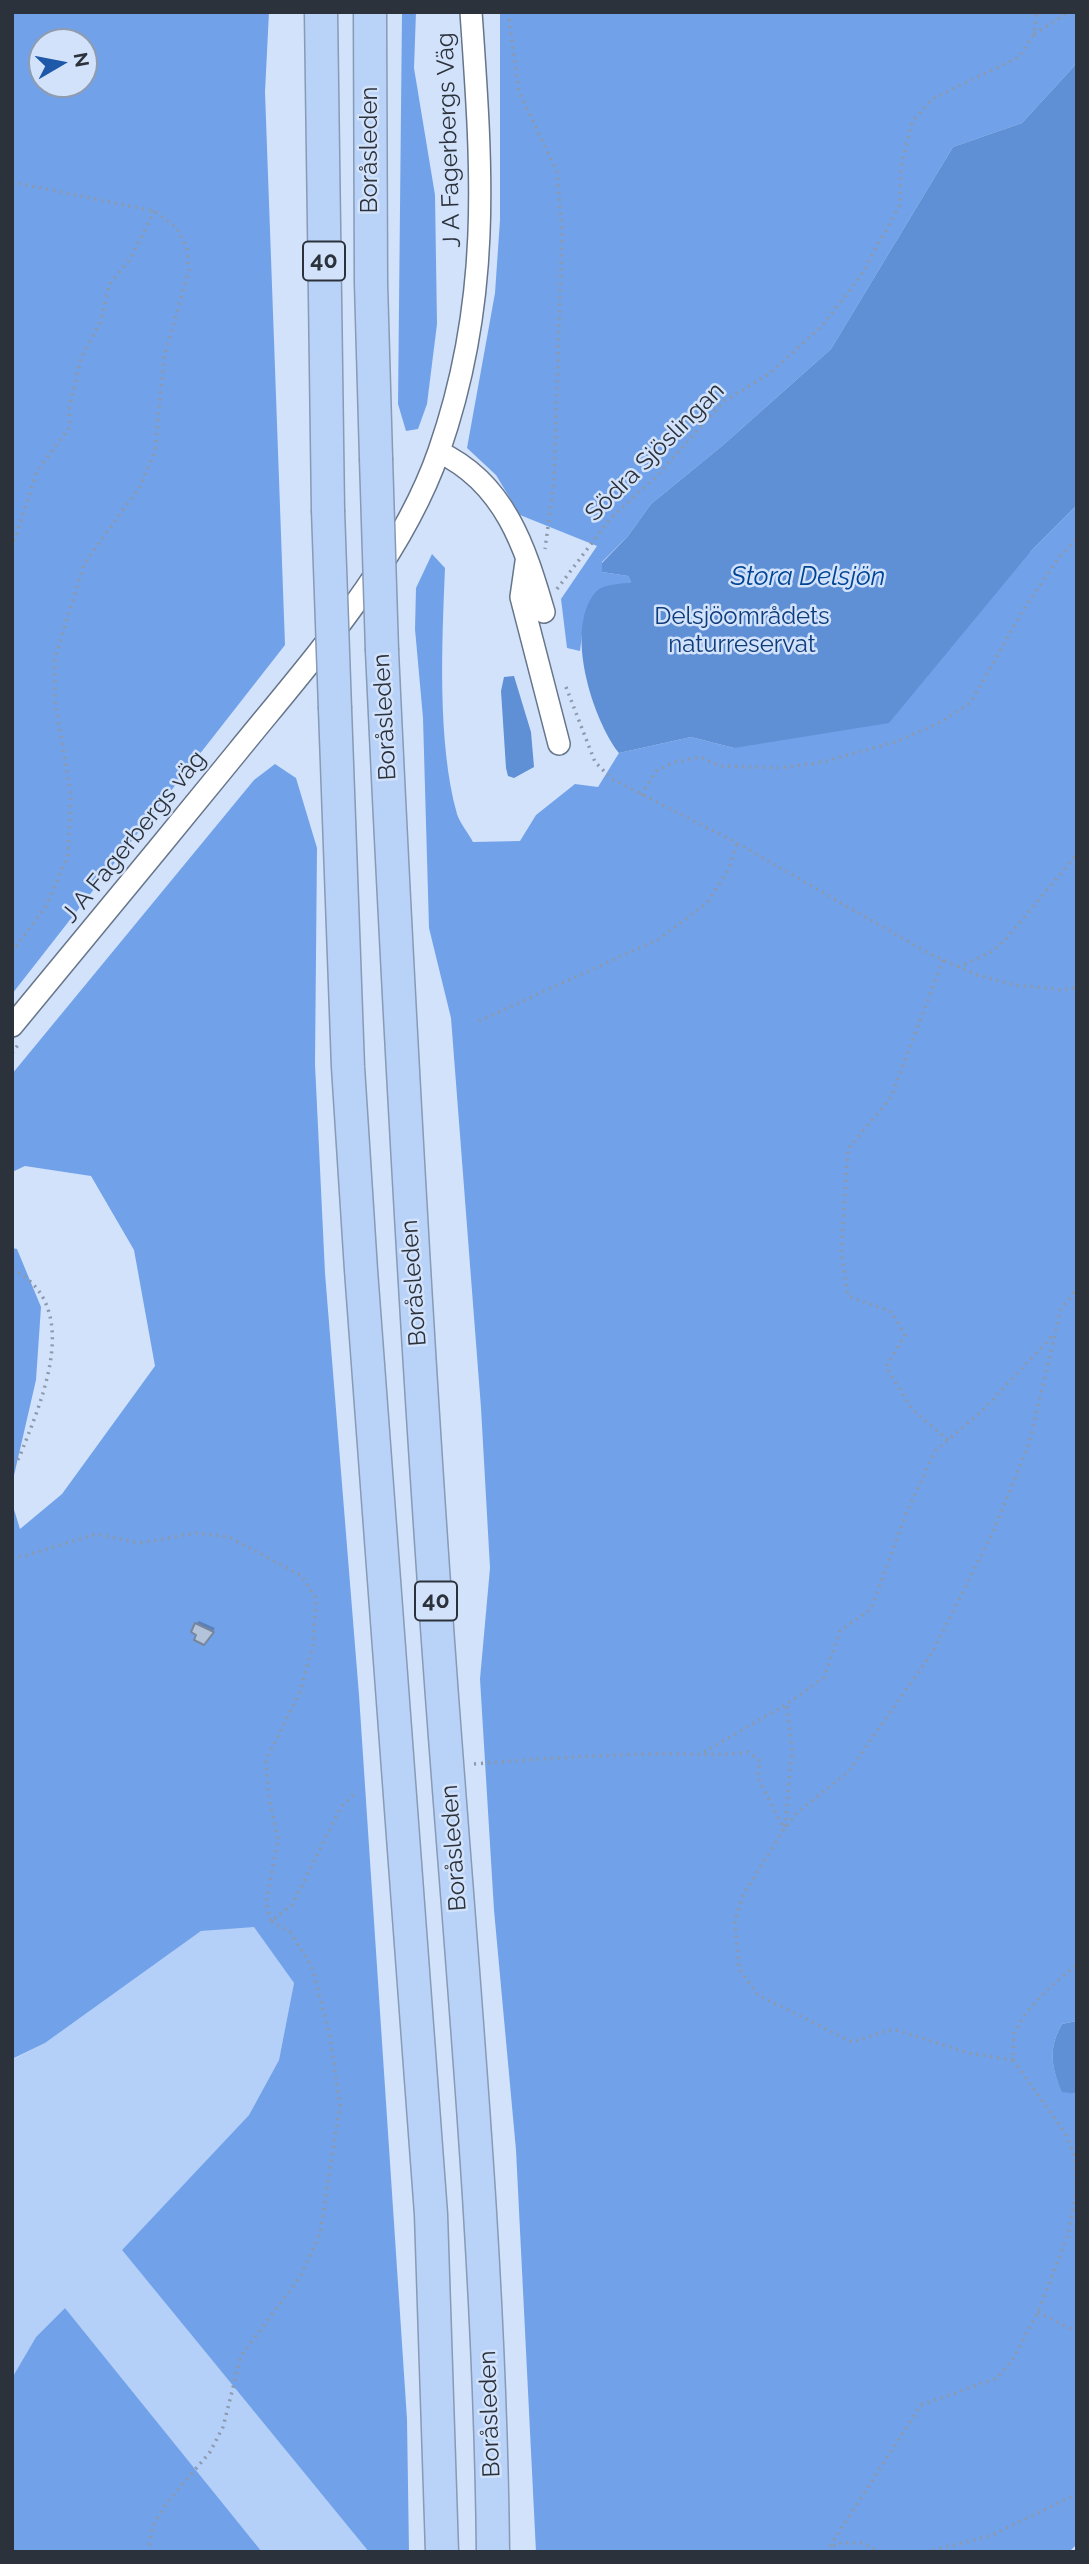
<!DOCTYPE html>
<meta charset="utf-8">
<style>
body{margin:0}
#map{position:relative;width:1089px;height:2564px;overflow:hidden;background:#d2e2fb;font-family:Raleway,sans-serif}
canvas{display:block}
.frame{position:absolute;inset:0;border:14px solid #2c323b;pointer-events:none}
.north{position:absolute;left:28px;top:28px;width:70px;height:70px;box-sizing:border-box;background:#d2e2fb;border:2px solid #909cae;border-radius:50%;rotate:80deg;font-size:19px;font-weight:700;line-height:28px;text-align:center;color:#2c323b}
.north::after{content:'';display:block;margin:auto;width:24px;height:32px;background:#1d58a9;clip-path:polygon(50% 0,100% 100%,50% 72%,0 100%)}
</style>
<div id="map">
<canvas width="1089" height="2564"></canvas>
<div class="frame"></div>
<div class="north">N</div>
</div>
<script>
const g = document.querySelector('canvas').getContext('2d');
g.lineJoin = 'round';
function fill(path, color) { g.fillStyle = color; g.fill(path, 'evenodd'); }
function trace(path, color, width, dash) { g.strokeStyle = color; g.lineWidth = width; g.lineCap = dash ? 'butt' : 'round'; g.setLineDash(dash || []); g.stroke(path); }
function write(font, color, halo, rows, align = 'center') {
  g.font = font + ' Raleway,sans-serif'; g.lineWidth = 5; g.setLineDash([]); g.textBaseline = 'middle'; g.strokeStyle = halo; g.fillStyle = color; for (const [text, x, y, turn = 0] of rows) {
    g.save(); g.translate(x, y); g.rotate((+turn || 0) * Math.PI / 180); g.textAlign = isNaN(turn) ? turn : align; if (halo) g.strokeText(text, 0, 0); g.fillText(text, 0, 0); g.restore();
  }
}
const green = new Path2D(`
 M254,1926l40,57 -15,77 -30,55 -127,135 247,302h-107l-197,-244 -29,29 -24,41v-318l33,-17 156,-112z`);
const forest = new Path2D(`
 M12,12h257l-4,80 20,553 -273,349zM84,42v42h-42v-42z
 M402,12h14l-2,56 21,127 2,129 -10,80 -9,25 -12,2 -8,-27z
 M500,12h577v51l-55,60 -69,24 -122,202 -109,97 -71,58 -23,32 -26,26v10l26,4 3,6 -7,2 -40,34 -4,33 -13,-3 -6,-49 36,-53 -77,-31 -24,-40 -29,-27 28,-155 5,-73z
 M1077,505v1516l-15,3c-14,24 -11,43 0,67l15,3v450l-8,8h-533l-20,-402 -22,-240 -14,-231 10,-111 -9,-160 -30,-390 -22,-90 -6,-210 -8,-89 1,-41 16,-34 13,14c-3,74 -8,174 12,246 3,9 11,19 16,28l47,-1 16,-26 39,-31 23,3 21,-34 72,-16 43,11 297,-197z
 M275,764l21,14 21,70 -2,216 10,209 34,422 48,724 2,133h-40l-247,-302 127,-135 30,-55 15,-77 -40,-56 -53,4 -156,112 -33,16v-556l8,26 42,-35 93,-128 -21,-116 -43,-74 -66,-10 -13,6v-98l242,-294z
 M12,1248l5,1 24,58 -5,73 -24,104z
 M65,2308l197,244h-250v-174l24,-41z`);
const water = new Path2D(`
 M1077,63v442l-46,46 -142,172 -155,25 -43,-11 -72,16c-26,-33 -55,-123 -24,-160 8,-10 25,-8 36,-11l-3,-6 -26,-4v-9l26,-27 23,-32 71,-58 109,-97 122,-202 69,-24z
 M514,676l17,56 3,35 -20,11 -6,-2 -2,-8 -5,-77 3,-14z
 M1077,2021v73l-15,-2c-11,-25 -14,-44 0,-68z`);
const shadow = new Path2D(`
 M199,1621l16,7 -8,12 -11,-16z`);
const building = new Path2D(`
 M195,1623l19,9 -10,13 -10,-5 2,-5 -5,-3z`);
const path = new Path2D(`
 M508,12l11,80 38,80 5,60 -8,250 -9,67
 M1034,34l35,-22
 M12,182l142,29 22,16 11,21 2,22 -25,87 -9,95 -16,36 -55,76 -29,94v43l16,94 -3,60 -22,51 -34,46
 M12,548l25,-77 33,-44 -1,-18 12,-51 19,-35 9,-38 22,-27 23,-47
 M557,589l53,-70 46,-42 68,-76 45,-27 53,-48 38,-49 40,-72 1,-39 11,-44 20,-23 87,-42 15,-23 3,-22
 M566,687l29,75 17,17 125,64 193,111 47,21 38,10 48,5 14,-3
 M641,795l15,-24 19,-9 26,-5 19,9 61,2 41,-6 73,-20 46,-20 30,-20 51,-90 37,-55 18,-18
 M943,960l-52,137 -43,52 -7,104 7,43 44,16 13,23 -19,32 26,42 36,31
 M958,967l33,-15 16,-14 70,-84
 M479,1021l180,-82 48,-36 22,-34 8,-26
 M12,1053l6,-8
 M12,1269c73,37 29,133 7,189l-7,8
 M12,1555l9,2 75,-23 44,9 56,-10 33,4 73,39 14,22 -3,48 -14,48 -33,66 3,37 9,43 -12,63 5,18
 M704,1752l83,-48 37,-27 16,-46 31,-22 35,-95 29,-63 48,-41 71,-76
 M474,1764c61,-5 121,-9 183,-10 30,-1 62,3 91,-2l12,9 -2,17 26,51
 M785,1827l7,-77 -5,-44
 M1013,2060l-44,-7 -76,-24 -41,13 -94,-47 -19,-26 -4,-48 8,-26 41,-66 13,-16 52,-42 83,-118 61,-121 36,-88 32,-135 16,-21
 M1038,2312l39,20
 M148,2552l5,-27 13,-21 44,-52 13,-25 18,-71 59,-79 20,-43 20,-128 -10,-70 -18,-69 -22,-35 -19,-11 21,-16 49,-98 16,-16
 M826,2552l95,-147 76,-27 16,-19 25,-47 30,-77 8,-42 -1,-36 -9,-23 -53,-74 1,-27 12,-20 21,-23 30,-26
 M830,2552l6,-9h25l21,9
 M926,2552l64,-16 87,-42`);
const minor = new Path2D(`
 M439,452c66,31 86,95 105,160
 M526,562l-5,35 38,147
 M12,1026c76,-92 151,-183 226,-275 73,-90 163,-190 201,-300 53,-152 43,-282 32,-439`);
const highway = new Path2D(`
 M321,12l7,498
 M370,12l1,271 5,175
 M382,651c16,344 34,688 59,1032 21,289 49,578 52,869
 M335,709l13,358 13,203 70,944 11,338`);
const highwayBridge = new Path2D(`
 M376,458l6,193
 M328,510l7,199`);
const shields = [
 [324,261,42],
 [436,1601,42]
];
const shieldNames = [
 ["40",324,261],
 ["40",436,1601]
];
const streetNames = [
 ["J A Fagerbergs Väg",449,140,-92],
 ["Boråsleden",370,150,-90],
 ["Södra Sjöslingan",655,452,-45],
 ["Boråsleden",385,717,-93],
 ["J A Fagerbergs väg",134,837,-51],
 ["Boråsleden",414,1283,-94],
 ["Boråsleden",454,1848,-94],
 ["Boråsleden",490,2414,-92]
];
const parkNames = [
 ["Delsjöområdets",742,617],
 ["naturreservat",742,645]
];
const waterNames = [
 ["Stora Delsjön",808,577]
];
fill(green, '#b4cff8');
fill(forest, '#71a2e9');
fill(water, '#5f8fd5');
fill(shadow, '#0003');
fill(building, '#b2c3da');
trace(building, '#76859b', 2);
trace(minor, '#66758a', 24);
trace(highway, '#879ab6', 35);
trace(path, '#8d99ab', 3.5, [2, 5]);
trace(minor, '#fff', 21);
trace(highway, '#b8d2f8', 32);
trace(highwayBridge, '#879ab6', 35, []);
trace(highwayBridge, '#b8d2f8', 32);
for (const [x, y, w] of shields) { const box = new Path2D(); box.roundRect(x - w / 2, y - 19.5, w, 39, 5); g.fillStyle = '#d2e2fb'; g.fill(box); trace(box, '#2c323b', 2); }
write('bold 23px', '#2c323b', null, shieldNames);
write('24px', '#2c323b', '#d2e2fb', streetNames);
write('24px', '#0d3c7a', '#d2e2fb', parkNames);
write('italic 26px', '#004495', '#d2e2fb', waterNames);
</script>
